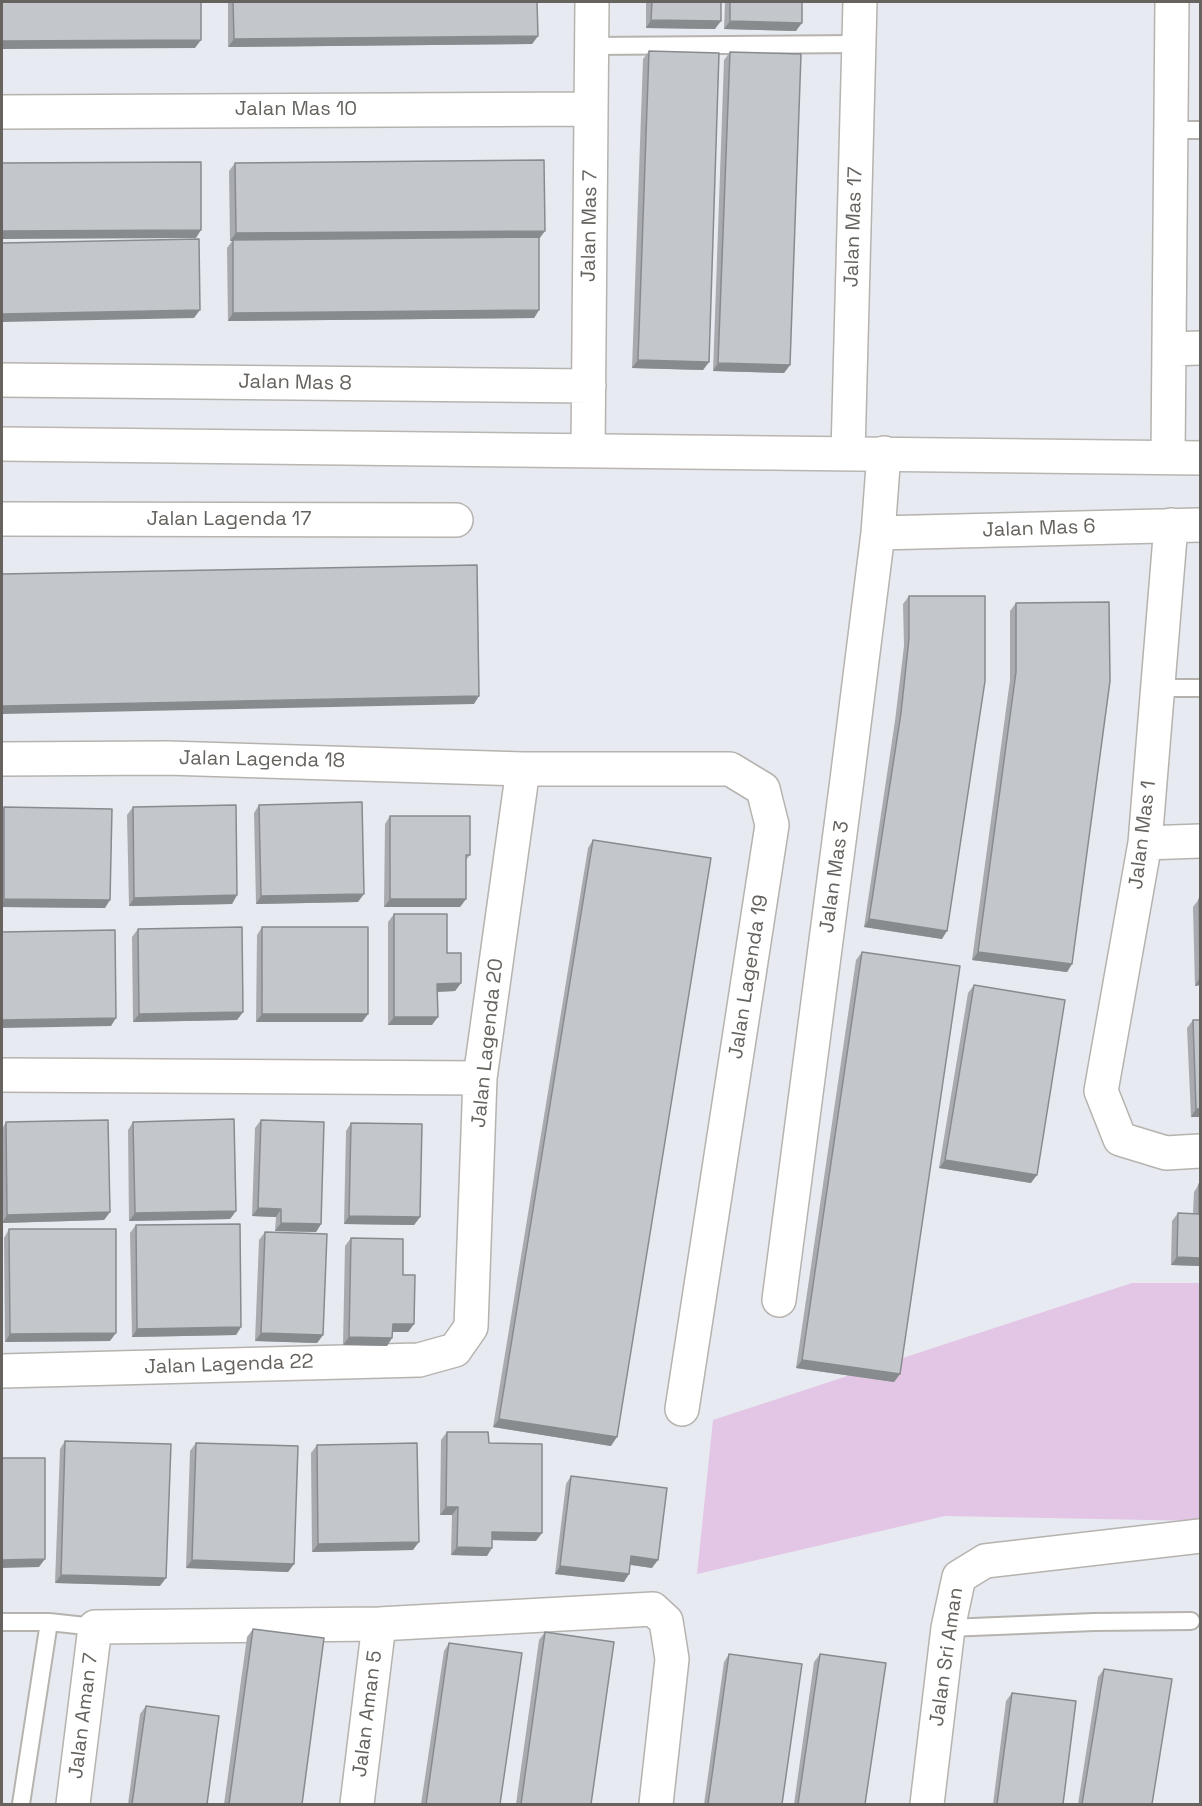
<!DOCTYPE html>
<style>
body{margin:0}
#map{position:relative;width:1202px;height:1806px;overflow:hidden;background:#e7eaf0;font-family:"Space Grotesk",sans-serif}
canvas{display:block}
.frame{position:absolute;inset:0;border:3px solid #66625e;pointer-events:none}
</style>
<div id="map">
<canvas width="1202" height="1806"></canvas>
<div class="frame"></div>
</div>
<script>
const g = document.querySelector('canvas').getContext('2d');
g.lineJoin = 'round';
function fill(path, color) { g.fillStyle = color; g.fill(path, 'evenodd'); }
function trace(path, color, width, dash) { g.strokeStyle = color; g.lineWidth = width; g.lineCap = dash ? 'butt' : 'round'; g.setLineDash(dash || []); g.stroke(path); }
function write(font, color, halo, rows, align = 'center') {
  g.font = font + ' "Space Grotesk",sans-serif'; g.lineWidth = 5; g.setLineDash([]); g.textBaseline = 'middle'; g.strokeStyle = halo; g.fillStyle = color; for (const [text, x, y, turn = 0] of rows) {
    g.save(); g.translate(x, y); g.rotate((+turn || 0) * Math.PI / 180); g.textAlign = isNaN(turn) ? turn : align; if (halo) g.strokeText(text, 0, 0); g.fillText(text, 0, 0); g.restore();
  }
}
const green = new Path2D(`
 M1132,1283h68v238l-255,-5 -248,58 16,-154z`);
const lane = new Path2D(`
 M592,46l267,-2
 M1172,130h28
 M1158,688h42
 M2,1622h47l46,5
 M948,1628l146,-6 97,-1
 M21,1804l28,-182`);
const street = new Path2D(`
 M2,112l589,-3
 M1171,349l29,-1
 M2,380l587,6
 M588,450l4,-448
 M848,453l12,-451
 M1168,457l4,-455
 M2,519l454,1
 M1171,525l-26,318 -44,248 19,48 46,14 34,-2
 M878,533l322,-8
 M2,759l165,-1 356,11h207l33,20 9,36 -90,584
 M1145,843l55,-2
 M2,1075l478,3
 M779,1300l68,-520 31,-247 6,-80
 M2,1371l417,-11 36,-10 16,-23 9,-249 43,-309
 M73,1804l22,-177 284,-3 274,-15 13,12 6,38 -16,145
 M357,1804l22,-180
 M927,1804l21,-176 11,-51 26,-16 215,-25`);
const secondary = new Path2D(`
 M2,444l1198,14`);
const wall = new Path2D(`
 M228,2h309l1,34 -6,8 -304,3z
 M646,2h75l-6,27 -69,-1z
 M725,2h77l-6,29 -72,-2z
 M649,51l60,311 -6,8 -71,-2 11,-309z
 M730,52l60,313 -6,8 -71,-2 11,-311z
 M235,163l304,76v71l-5,8 -306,3 -1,-73 5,-7h-2l-1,-70z
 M909,596l33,343 -78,-12 31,-206 9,-75 -1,-42z
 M1016,603l56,361 -5,8 -95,-12 38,-280v-69z
 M259,805l99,97 -102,2 -2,-91z
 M4,807l101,101 -103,-1v-95z
 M133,807l104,88 -5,9 -103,2 -2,-91z
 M390,816l80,39 -4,5v39l-6,8h-76l1,-83z
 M593,840l18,606 -118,-19 95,-579z
 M1199,899h1v86l-5,1 -2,-79z
 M394,914l53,39 14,30 -6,8 -17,1 -6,33h-44v-103z
 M262,927l106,87 -6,8h-106l1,-87z
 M138,929l105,83 -6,8 -104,2 -1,-85z
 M862,952l38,422 -6,8 -98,-14 60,-408z
 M974,985l57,198 -92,-15 29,-175z
 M1193,1020h7v97h-9l-4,-89z
 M261,1120l60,104 -5,8 -41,-1 1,-14 -24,-1 3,-88z
 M6,1122l104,90 -6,8 -102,3v-94z
 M133,1122l103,89 -6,8 -101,2 -1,-91z
 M351,1123l69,94 -6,8 -70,-1 2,-93z
 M1199,1184l1,82 -29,-1 1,-44 6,-8h15l1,-21z
 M136,1225l105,102 -5,8 -104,2 -2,-104z
 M9,1229l101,112 -105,1 -1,-104z
 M265,1232l58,103 -6,8 -62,-2 4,-101z
 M351,1238l52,37 11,49 -6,8h-15l-1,6 -5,8 -44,-1 2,-99z
 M447,1432l42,11 47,98 -44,-1 -5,16 -36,-1 1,-40h-12l1,-75z
 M65,1441l95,145 -105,-3 5,-134z
 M196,1443l98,121 -6,8 -102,-4 4,-117z
 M317,1445l96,105 -101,2 -1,-99z
 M571,1476l81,92 -22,-3 -6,17 -69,-8 11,-90z
 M253,1629l49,175h-78l23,-167z
 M545,1632l46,172h-75l23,-164z
 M449,1643l51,161h-79l23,-153z
 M729,1654l53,150h-78l20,-142z
 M820,1654l45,150h-71l20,-142z
 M1104,1669l48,135h-74l20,-127z
 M1012,1693l51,111h-70l13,-103z
 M146,1706l61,98h-79l12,-90z`);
const shadedWall = new Path2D(`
 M651,20l70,1 -6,8 -69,-1z
 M730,21l72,2 -6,8 -72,-2z
 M538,36l-6,8 -304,3 6,-8z
 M201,40l-6,8 -193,1v-8z
 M201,230l-5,8 -194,1v-8z
 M545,231l-6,8 -309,2 6,-8z
 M200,310l-6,8 -192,4v-8z
 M539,310l-5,8 -306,3 5,-8z
 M638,360l71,2 -6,8 -71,-2z
 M718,363l72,2 -6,8 -71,-2z
 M479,696l-5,8 -472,10v-8z
 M364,894l-6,8 -102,2 5,-8z
 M237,895l-5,9 -103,2 5,-8z
 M4,899l106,1 -5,8 -103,-1v-5z
 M390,899h76l-6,8h-76z
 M869,919l78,12 -5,8 -78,-12z
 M978,952l94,12 -5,8 -95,-12z
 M1200,977v8l-5,1z
 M461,983l-6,8 -23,1 5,-8z
 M243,1012l-6,8 -104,2 6,-8z
 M262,1014h106l-6,8h-106z
 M394,1017h44l-6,8h-44z
 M116,1018l-5,8 -109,2v-8z
 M1196,1109h4v8h-9z
 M945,1160l92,15 -6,8 -92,-15z
 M258,1208l23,1 -5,8 -24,-1z
 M236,1211l-6,8 -101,2 6,-8z
 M110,1212l-6,8 -102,3 5,-8z
 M349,1216l71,1 -6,8 -70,-1z
 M281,1223l40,1 -5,8 -41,-1z
 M1177,1257l23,1v8l-29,-1z
 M393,1324h21l-6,8h-20z
 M241,1327l-5,8 -104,2 5,-8z
 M116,1333l-6,8 -105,1 5,-8z
 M261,1333l62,2 -6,8 -62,-2z
 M349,1337l43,1 -5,8 -44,-1z
 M802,1360l98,14 -6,8 -98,-14z
 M499,1419l118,18 -6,9 -118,-19z
 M446,1507h12l-6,8h-12z
 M492,1532l50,1 -6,8 -49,-1z
 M419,1542l-6,8 -101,2 6,-8z
 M457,1547l35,1 -5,8 -36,-1z
 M631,1556l27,4 -6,8 -26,-4z
 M45,1559l-6,8 -37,1v-8z
 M192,1560l102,4 -6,8 -102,-4z
 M560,1566l69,8 -5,8 -69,-8z
 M61,1575l105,3 -6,8 -105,-3z`);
const building = new Path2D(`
 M2,2h199v38l-199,1z
 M233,2h304l1,34 -304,3z
 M652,2h69v19l-70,-1z
 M730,2h72v21l-72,-2z
 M649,51l70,2 -10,309 -71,-2z
 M730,52l71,2 -11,311 -72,-2z
 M544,160l1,71 -309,2 -1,-70z
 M201,162v68l-199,1v-68z
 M539,237v73l-306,3v-73z
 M199,239l1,71 -198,4v-71z
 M477,565l2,131 -477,10v-132z
 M909,596h76v85l-38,250 -78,-12 32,-206 8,-75z
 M1109,602l1,79 -38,283 -94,-12 38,-280v-69z
 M362,802l2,92 -103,2 -2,-91z
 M236,805l1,90 -103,3 -1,-91z
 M4,807l108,2 -2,91 -106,-1z
 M390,816h80v39h-4v44h-76z
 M593,840l118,18 -94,579 -118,-18z
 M1199,899h1v78z
 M394,914h53v39h14v30l-24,1 1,33h-44z
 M242,927l1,85 -104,2 -1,-85z
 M262,927h106v87h-106z
 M115,930l1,88 -114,2v-88z
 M862,952l98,14 -60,408 -98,-14z
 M974,985l91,15 -28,175 -92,-15z
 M1193,1020h7v89h-4z
 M234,1119l2,92 -101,2 -2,-91z
 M108,1120l2,92 -103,3 -1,-93z
 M261,1120l63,2 -3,102 -40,-1v-14l-23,-1z
 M351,1123l71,1 -2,93 -71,-1z
 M1199,1184h1v74l-23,-1 1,-44 21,1z
 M240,1224l1,103 -104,2 -1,-104z
 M9,1229h107v104l-106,1z
 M265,1232l62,2 -4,101 -62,-2z
 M351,1238l52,1v36h12l-1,49h-21l-1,14 -43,-1z
 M447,1432h41l1,11 53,1v89l-50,-1v16l-35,-1 1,-40h-12z
 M65,1441l106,3 -5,134 -105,-3z
 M196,1443l102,3 -4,118 -102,-4z
 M417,1443l2,99 -101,2 -1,-99z
 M2,1458h43v101l-43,1z
 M571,1476l96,12 -9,72 -27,-4 -2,18 -69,-8z
 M253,1629l71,9 -22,166h-73z
 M545,1632l69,10 -23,162h-70z
 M449,1643l73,10 -22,151h-74z
 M729,1654l73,10 -20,140h-74z
 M820,1654l66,9 -21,141h-67z
 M1104,1669l68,10 -20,125h-70z
 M1012,1693l64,8 -13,103h-66z
 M146,1706l73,10 -12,88h-75z`);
const streetNames = [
 ["Jalan Mas 10",296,110],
 ["Jalan Mas 7",590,226,-89],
 ["Jalan Mas 17",854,227,-88],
 ["Jalan Mas 8",295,383,1],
 ["Jalan Lagenda 17",229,520],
 ["Jalan Mas 6",1039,529,-2],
 ["Jalan Lagenda 18",262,760,1],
 ["Jalan Mas 1",1143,835,-83],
 ["Jalan Mas 3",835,877,-82],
 ["Jalan Lagenda 19",749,977,-81],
 ["Jalan Lagenda 20",488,1043,-84],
 ["Jalan Lagenda 22",229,1365,-2],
 ["Jalan Sri Aman",947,1657,-82],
 ["Jalan Aman 5",368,1714,-83],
 ["Jalan Aman 7",84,1716,-83]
];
fill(green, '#e3c5e5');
trace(lane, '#b6b3af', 20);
trace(street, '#b6b3af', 36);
trace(secondary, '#b9b5b1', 36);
trace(lane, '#fff', 16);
trace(street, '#fff', 33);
trace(secondary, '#fff', 33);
fill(wall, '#a8aaaf');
fill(shadedWall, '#888b8e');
fill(building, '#c3c6cb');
trace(building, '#888b8e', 1.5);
write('20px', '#66625e', '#fff', streetNames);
</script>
